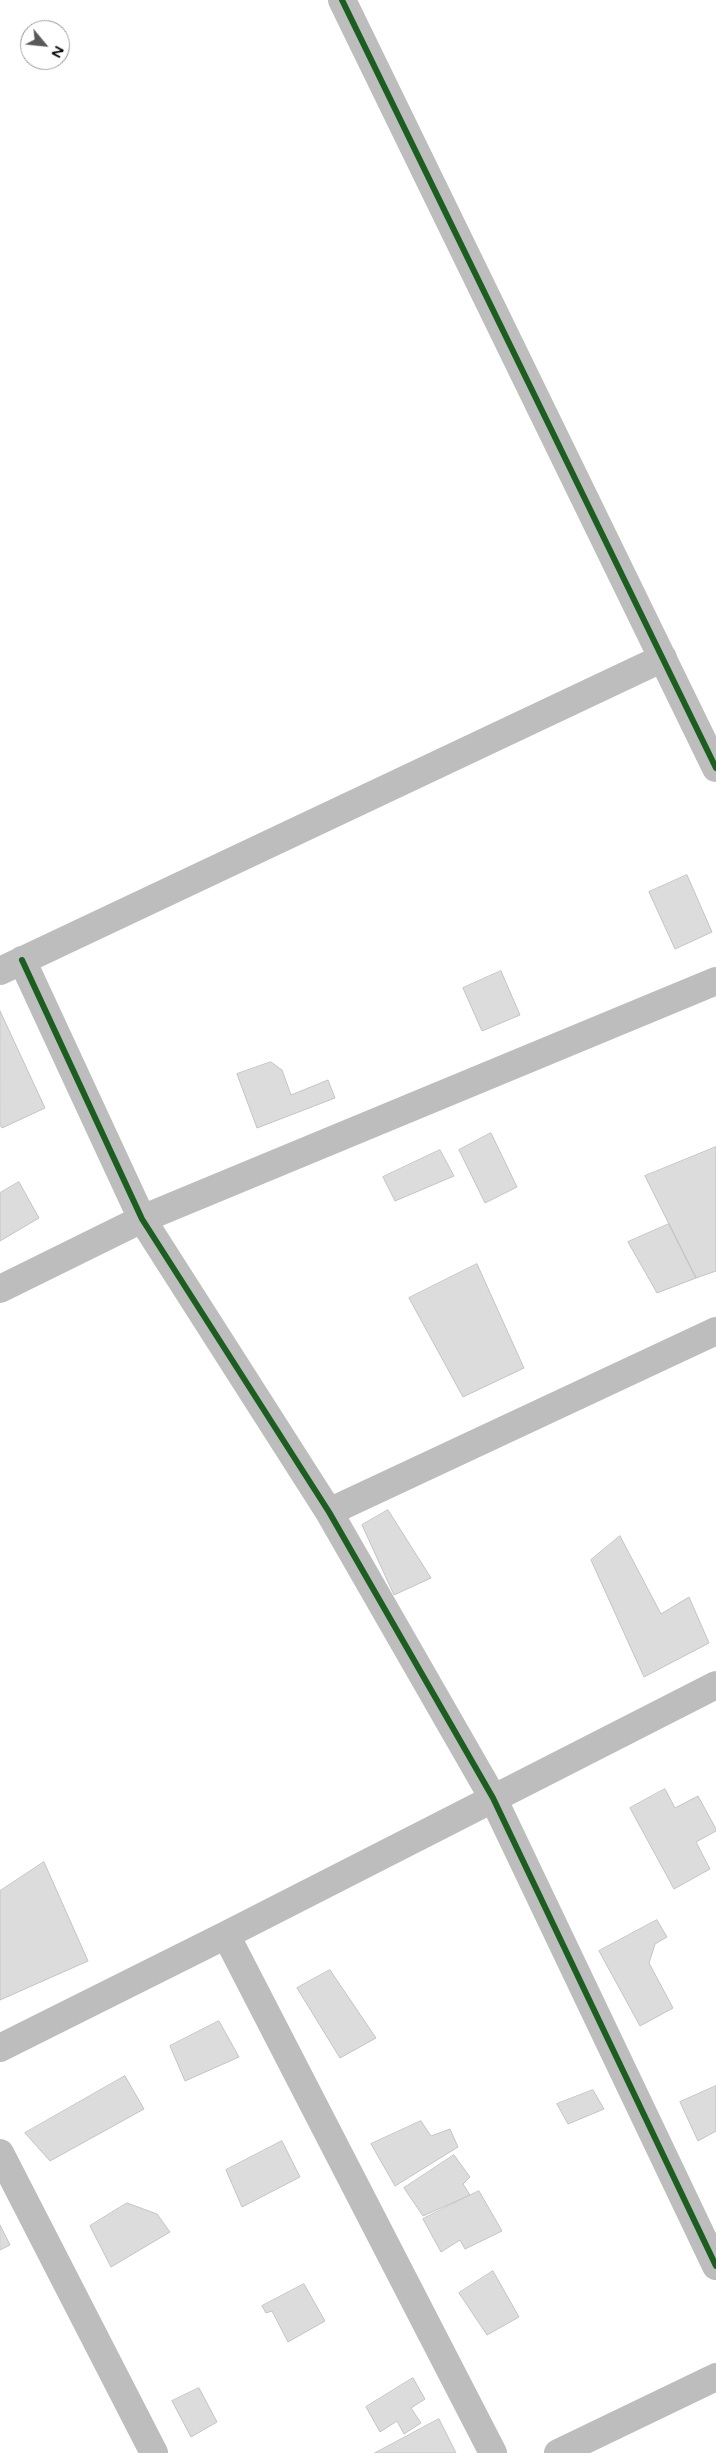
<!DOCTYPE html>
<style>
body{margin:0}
#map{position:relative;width:716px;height:2453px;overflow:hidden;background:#fff;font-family:"Varela Round",sans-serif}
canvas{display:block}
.north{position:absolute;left:20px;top:20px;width:50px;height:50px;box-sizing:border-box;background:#fff;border:1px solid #999;border-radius:50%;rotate:118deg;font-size:14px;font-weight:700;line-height:20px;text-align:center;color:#000}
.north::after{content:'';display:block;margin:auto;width:18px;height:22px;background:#595959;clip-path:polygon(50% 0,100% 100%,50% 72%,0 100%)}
</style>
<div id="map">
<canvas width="716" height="2453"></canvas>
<div class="north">N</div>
</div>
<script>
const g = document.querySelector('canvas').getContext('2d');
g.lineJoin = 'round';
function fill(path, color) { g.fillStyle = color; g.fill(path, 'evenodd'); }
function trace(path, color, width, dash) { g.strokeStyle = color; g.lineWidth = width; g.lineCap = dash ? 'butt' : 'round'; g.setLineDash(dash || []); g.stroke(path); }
const building = new Path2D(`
 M687,875l25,57 -37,17 -26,-57z
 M501,971l19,44 -38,16 -19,-43z
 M0,1011l45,97 -43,20 -2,-3z
 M271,1062l11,8 9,25 37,-15 7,18 -78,30 -20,-54z
 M491,1133l26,54 -32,16 -26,-53z
 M716,1147v124l-20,7 -51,-102z
 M440,1150l14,26 -59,25 -12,-24z
 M19,1182l20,36 -39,23v-48z
 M669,1224l27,54 -39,15 -29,-51z
 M477,1264l47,104 -61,29 -54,-99z
 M388,1510l43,68 -37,17 -32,-70z
 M620,1536l41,78 28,-17 20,46 -65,34 -53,-117z
 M665,1789l10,19 23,-12 18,33v2l-20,11 14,27 -36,20 -44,-81z
 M44,1862l44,99 -88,39v-109z
 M657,1920l10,17 -12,7 -6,19 24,45 -33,18 -41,-75z
 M330,1970l46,68 -36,20 -43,-70z
 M219,2021l20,36 -54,24 -15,-35z
 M125,2076l19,33 -94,52 -25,-28z
 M716,2086v45l-18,10 -18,-39z
 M593,2090l11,19 -36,15 -11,-20z
 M421,2121l10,15 19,-7 8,18 -63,39 -24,-42z
 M282,2141l18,36 -58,30 -16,-37z
 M454,2155l16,22 -7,7 7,11 -47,21 -19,-28z
 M479,2191l23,40 -37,18 -5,-9 -19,12 -18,-33z
 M127,2203l30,11 13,18 -59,35 -21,-41z
 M0,2225l10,20 -10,5z
 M493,2271l26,46 -32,18 -28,-42z
 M304,2284l21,37 -37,21 -16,-31 -6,2 -4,-7z
 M413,2378l12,21 -14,9 10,15 -17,11 -7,-13 -17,11 -14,-25z
 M199,2388l18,34 -26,15 -19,-36z
 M439,2419l17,34h-81z`);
const street = new Path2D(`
 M342,0l374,768
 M22,960l120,259 187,293 164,286 223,468
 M0,971l663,-313
 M0,1289l142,-70 574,-238
 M329,1512l387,-181
 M226,1935l267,518
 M0,2048l226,-113 490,-250
 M0,2153l154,300
 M558,2453l158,-76`);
const cycleway = new Path2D(`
 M342,0l374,768
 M22,960l120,259 187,293 164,286 223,468`);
fill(building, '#dcdcdc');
trace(building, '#c4c4c4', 1);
trace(street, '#bdbdbd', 28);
trace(cycleway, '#1b5e20', 6);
</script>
